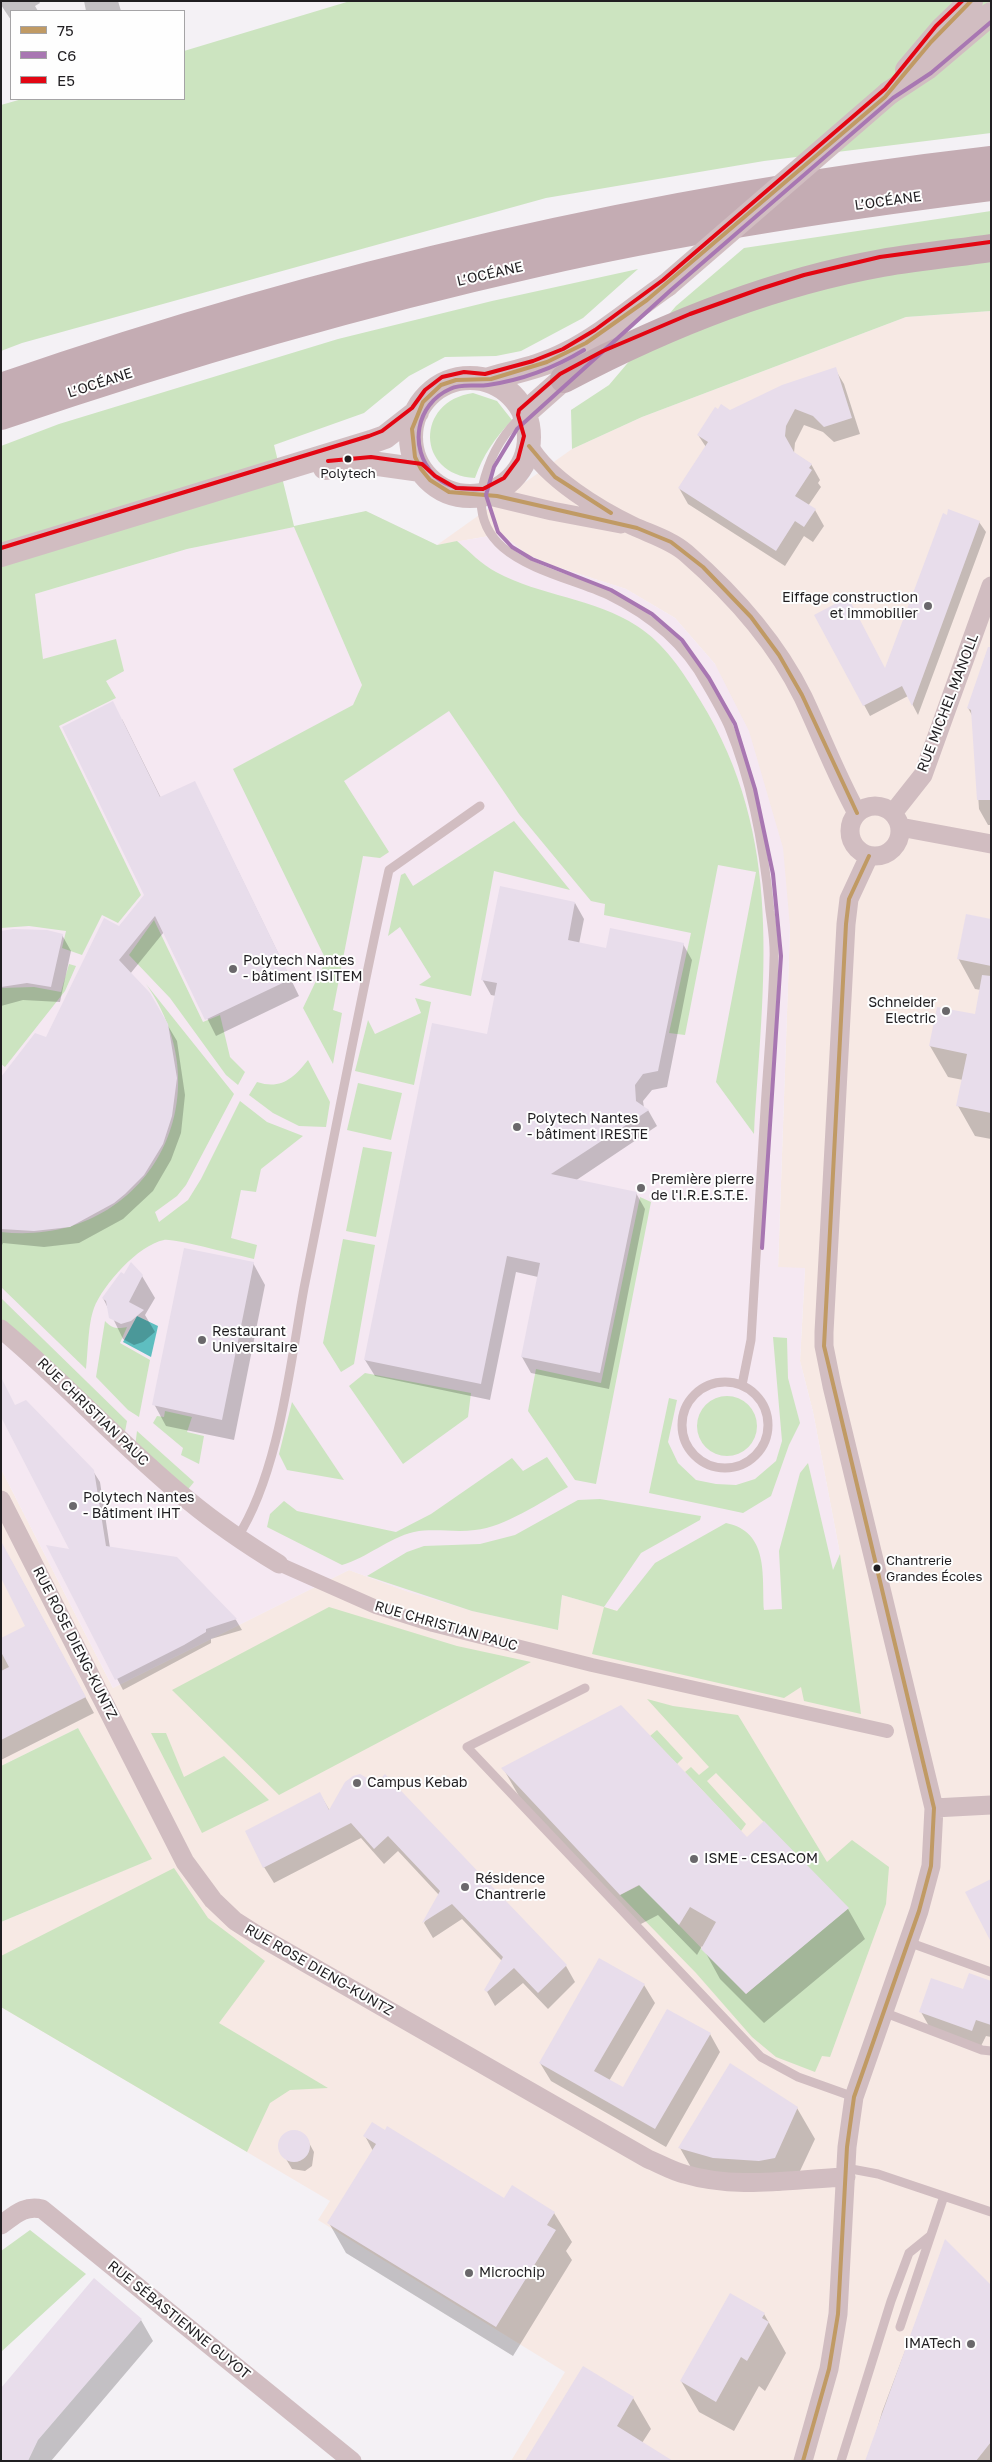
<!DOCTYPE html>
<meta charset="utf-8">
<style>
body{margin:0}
#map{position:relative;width:992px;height:2462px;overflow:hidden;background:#f4f1f5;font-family:"Golos Text",sans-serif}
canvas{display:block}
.frame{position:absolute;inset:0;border:2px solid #201e21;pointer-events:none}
.legend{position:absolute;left:10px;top:10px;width:175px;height:90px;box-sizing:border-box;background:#fefefe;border:1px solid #a5a4a6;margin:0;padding:6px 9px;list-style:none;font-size:15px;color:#201e21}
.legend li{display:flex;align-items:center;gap:10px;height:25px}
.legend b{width:25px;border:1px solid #a5a4a6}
</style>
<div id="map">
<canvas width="992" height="2462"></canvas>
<div class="frame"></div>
<ul class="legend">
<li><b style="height:6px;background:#c09a64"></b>75</li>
<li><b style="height:6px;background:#a877b2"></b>C6</li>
<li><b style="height:6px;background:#e30613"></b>E5</li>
</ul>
</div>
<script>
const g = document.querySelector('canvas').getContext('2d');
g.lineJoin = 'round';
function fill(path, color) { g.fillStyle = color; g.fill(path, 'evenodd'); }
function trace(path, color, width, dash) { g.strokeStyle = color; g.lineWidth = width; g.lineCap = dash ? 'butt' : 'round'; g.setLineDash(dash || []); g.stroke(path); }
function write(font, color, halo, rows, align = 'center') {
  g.font = font + ' "Golos Text",sans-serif'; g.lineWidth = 4; g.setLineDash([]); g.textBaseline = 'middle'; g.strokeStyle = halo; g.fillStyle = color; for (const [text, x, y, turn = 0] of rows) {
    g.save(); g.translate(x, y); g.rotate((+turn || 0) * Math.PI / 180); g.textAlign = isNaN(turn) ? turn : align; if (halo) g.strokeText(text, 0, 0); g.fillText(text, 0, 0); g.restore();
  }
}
const commercial = new Path2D(`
 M991,311v2150h-480l54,-89 -247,-152 12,-19 -329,-194v-85l150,-63 -73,-131 -77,38v-297l112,219 236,-118 60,22 149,38 4,-35 76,21 192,-37 10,-25 -27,-142 -13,-51 5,-92 -27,-1 12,-341 -75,-263 -40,-46 -49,-29 -72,-23 -26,-11 -27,-21 -64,11 135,-96 70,-32 264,-100z`);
const education = new Path2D(`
 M366,511l71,34 64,-11 27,21 26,11 72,23 49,29 40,46 34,67 34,117 7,79 -12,340 27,1 -5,93 13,51 27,142 -10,25 -47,30 -145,7 -76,-21 -4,35 -86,-19 -63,-19 -60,-22 -236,118 -112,-219v-865l186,-55z`);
const green = new Path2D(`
 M350,1h641v132l-227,28 -218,37 -524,145 -21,8v-246l21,-6h162v-48z
 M991,211v100l-85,6 -264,100 -70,32 -1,-39 38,-25 67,-79 68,-58z
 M638,269l-55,49 -62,33 -25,5 -51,1 -36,19 -45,37 -90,32 20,81 72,-15 71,34 20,-4c12,10 25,24 39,31 44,24 99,26 141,54 28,18 46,46 63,74 86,139 63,280 54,434l-38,-52 40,-210 -38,-7 -33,170 -16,-2 22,-100 -87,-18 1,-11 -14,-3 -72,-87 -70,-103 -105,70 45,71 -9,6 -17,-2 -30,154 9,3 -9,51 -30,-56 23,-48 -93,-191 120,-64 9,-20 -68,-158 -107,22 -152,45 8,65 73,-20 8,32 -18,10 10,17 -57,28 82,169 -23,28 -16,-8 -20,40 -20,-7 4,-17 -37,-5 -28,2v-482l58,-22 279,-85 154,-38z
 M473,393l24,8 15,19c-17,18 -29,35 -37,58 -59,-3 -60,-77 -2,-85z
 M514,821l56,69 -76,-19 -23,125 -52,-11 12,-8 -31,-50 -12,9 13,-61 4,-2 8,13z
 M154,920l49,102 17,-7 10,42 15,15 -7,13 -12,-10 -56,-77 -41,-43z
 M69,964l7,2 -11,25 -60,76 -4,-3v-76l33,-1 27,5z
 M146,984l88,110 -48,91 -9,11 -22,16 4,10 29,-22 13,-21 39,-78 27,21 36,14 -42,33 -5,23 -15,-2 -10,48 26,7 -3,14c-15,-3 -81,-21 -90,-19 -26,5 -61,45 -70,68 -6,16 -6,44 -8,61l-85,-82v-55c143,16 227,-131 145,-248z
 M415,998l16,4 -17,83 -59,-14 13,-51 7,14 46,-21z
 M308,1060l22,42 -4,25 -27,-1 -26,-13 -24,-18 8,-13c24,8 37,-4 51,-22z
 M358,1083l44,10 -11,47 -44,-10z
 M363,1147l29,5 -16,85 -30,-6z
 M640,1197l11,5 -55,282 -21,-4 -47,-69 8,-42 65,14z
 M343,1239l32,6 -21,119 -13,8 -18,-29z
 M1,1298l126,123 -3,16 -123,-118z
 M105,1321c7,8 13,8 22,6l-7,16 30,17 -11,57 -11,-7 -32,-33z
 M773,1337l14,1 1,40 12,45 -11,22 -18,51 -28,17 -94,-20 20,-95 8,2 -9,42 10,21 18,17 20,4 20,1 19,-6 21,-18 6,-20z
 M365,1373l106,20 -3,24 -65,47 -54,-78z
 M697 1426a30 30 0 1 1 60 0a30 30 0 1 1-60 0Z
 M292,1402l52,78 -57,-10 -8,-16z
 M165,1411l27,6 -5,15 17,4 -5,28 -18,-9 2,-7 -30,-25 4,-7 7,1z
 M137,1431l57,51 -9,11 -50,-46z
 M547,1457l21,30c-27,15 -63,40 -93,43 -20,3 -40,-2 -61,2 -26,6 -47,26 -72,33l-75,-38 3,-13 14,-13 13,10 99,21 35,-18 81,-56 11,13z
 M808,1463l25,107 7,-16 21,160 -57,-13 -3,-14 -17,11 -192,-44 12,-47 -42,-12 -4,35 -86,-19 -105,-35 40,-24 17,-6 56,-2 35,-9 63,-35 22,-1 101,17 -1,4 -59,33 -37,54 13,4 38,-48 71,-40c43,9 36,51 38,87l18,-1 -3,-58 21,-78z
 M329,1607l128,39 74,16 -252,133 -107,-105z
 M647,1699l26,7 65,9 89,147 25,-22 37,27 -3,37 -56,153 -8,-1 -7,16 -39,-15 -24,-20 -56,-64 -76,-78 20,-10 106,109 102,-86 -132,-135 -9,8 39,43 -5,7 -56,-59 6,-5 8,8 10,-8z
 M78,1728l74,131 -151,63v-156z
 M657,1730l26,28 -6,6 -27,-28z
 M151,1733h15l18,44 40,-21 45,44 -67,33z
 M174,1868l34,50 57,43 -46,62 109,65 -38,2 -20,13 -23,49 -246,-145v-51z
 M30,2230l56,44 -85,78v-101z`);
const water = new Path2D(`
 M137,1316l21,10 -7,31 -28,-15z`);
const shadow = new Path2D(`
 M1,1h38l1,2 -5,3 3,5h-27v9l-10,-15z
 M84,1h34l3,10h-35z
 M835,369l9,15 16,50 -26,8 -11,-10 -19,-7 -9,18 -1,10 17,11 9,16 -2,3 3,4 -13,19 7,4 9,16 -11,16 -9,-6 -19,30 -97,-62 -9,-16 27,-41 -8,-12 32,-23z
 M979,522l7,10 -68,183 -10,-19 -38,20 -54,-101 70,55z
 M991,665v160h-3l-9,-16 -6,-92 -5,-9z
 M122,719l39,79 42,1 96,197 -83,40 -52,-104 -34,42 19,20 28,47 8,54 -4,38 -10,27 -18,31 -30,28 -44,24 -35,4 -41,-4 -2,4v-169l46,-39 72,-112 27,-32z
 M575,903l9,16 -5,25 28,5 76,-5 9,16 -25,127 -15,3 -9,11 1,7 4,2 9,16 -82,55 61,12 9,16 -36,180 -78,-16 -9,-16 16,-80 -22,-5 -26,128 -115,-24 -10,-16 68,-336 55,12 8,-40 -5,-1 -9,-16z
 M991,921v218l-16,-3 -17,-30 5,-26 -15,-3 -18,-31 46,-30 5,-26 -6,-1 -17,-31z
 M1,933l61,2 9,16 -11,51 -37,-2 -22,6z
 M253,1263l12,22 -31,155 -68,-14 -12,-22z
 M142,1276l13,22 -10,17 10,17 -12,10 -9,3 -11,-6 -20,-41z
 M15,1407l78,64 7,11 10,66 67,10 59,62 6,10 -31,9v4l-88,47 -75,-143 24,4z
 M9,1557l85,156 -93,47v-121l26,-13z
 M503,1768l345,141 17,30 -101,84 -44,-44 -18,-33 -5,9 -39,-40 -19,10 -119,-127z
 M385,1776l181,190 9,16 -27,27 -25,-26 -28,23 -9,-16 16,-29 -40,-42 -29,19 -9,-15 15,-28 -41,-44 -14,13 -23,-26 -87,45 -10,-16 56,-73 10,17 46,-27z
 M991,1982v55l-5,-1 -5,10 -51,-18 -9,-16 43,-21z
 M644,1985l11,18 -46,78 14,8 87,-55 10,18 -54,95 -115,-66 -11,-18z
 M797,2108l18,31 -23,49 -15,3 -46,-3 -34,-10 -17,-30z
 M297,2131l11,10 6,11 -2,14 -7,5 -13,-2 -12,-20 1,-10 7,-7z
 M365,2136l139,63 50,14 18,29 -6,9 6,9 -59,96 -167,-103 -17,-30 44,-72z
 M946,2242l45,45v174h-123l14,-49z
 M94,2280l47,40 12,21 -102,120h-50z
 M764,2314l22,39 -21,38 -6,-5 -25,45 -35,-19 -18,-31z
 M583,2368l50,30 18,31 -9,14 -116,18z`);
const building = new Path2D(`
 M836,367l16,51 -28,9 -11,-11 -18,-7 -9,17 -1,10 9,16 18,12 -3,4 3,2 -17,26 21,13 -12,18 -9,-6 -19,30 -98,-63 30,-46 -11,-7 18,-28 3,2 3,-5 9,6 52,-25z
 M948,509l32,12 -68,185 -10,-20 -39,20 -49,-91 34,-18 37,71 58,-155 4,2z
 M988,647h3v153h-14l-6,-90 -4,-2z
 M113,701l47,96 35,-16 96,198 -86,41 -50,-104 -36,44 31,33 18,31 9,54 -5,38 -9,28 -19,31 -19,19 -11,9 -44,24 -36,4 -33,-2v-152l34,-44 11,4 58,-119 15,8 25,-31 -82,-168z
 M500,886l75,16 -7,38 38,8 4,-20 74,15 -26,128 -15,3 -8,11 1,16 13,9 -98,64 86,18 -37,181 -79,-16 19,-94 -33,-7 -26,128 -117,-24 68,-337 55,11 10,-51 -16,-3z
 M966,914l25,5v47l-34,-7z
 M13,929l34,1 16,4 -12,53 -24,-4 -26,4v-56z
 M982,975l9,1v137l-35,-7 11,-52 -38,-8 8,-39 38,7z
 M184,1248l70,14 -32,158 -70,-15z
 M131,1262l12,13 -14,27 15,8 -13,11 -10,3 -12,-6 -3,-17 -4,-3 19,-26 3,2z
 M1,1377l14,28 11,-5 68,70 12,76 71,11 60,62 -31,10v3l-22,13 -69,35 -69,-135 23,4 -68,-132z
 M1,1541l85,156 -85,43v-69l8,-4 -8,-15v-14l24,-12 -24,-48z
 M621,1705l126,132 17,-16 85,87 -103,86 -45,-45 15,-27 -26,-15 -11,18 -40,-40 -19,10 -119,-127z
 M360,1774l16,9 9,-9 182,191 -29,28 -24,-25 -27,24 -3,-2 19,-33 -51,-53 -30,19 18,-32 -52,-55 -14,13 -23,-26 -88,45 -18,-37 75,-39 9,18 16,-28 8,-6z
 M991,1879v63l-26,-50z
 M599,1958l46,26 -51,87 29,16 44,-78 44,24 -56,96 -116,-66z
 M969,1973l22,8v44l-15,-5 -4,11 -53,-19 12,-34 32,11z
 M730,2063l68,44 -23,51 -16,3 -46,-3 -35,-10z
 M372,2122l13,8 2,-4 117,72 8,-13 43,27 -8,13 9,5 -60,97 -169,-104 49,-79 -13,-8z
 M278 2146a16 16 0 1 1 32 0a16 16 0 1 1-32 0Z
 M945,2239l46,46v157l-15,19h-111z
 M94,2278l48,41 -104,121 -10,21h-27v-73z
 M730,2293l35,20 -3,5 7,4 -22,39 -6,-4 -25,45 -36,-21z
 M583,2366l51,31 -17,29 56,35h-148z`);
const service = new Path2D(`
 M524,414c-19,17 -32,38 -39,63 -24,83 71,94 123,118 41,20 77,50 98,89 8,14 17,29 23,43 24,58 35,122 41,184 2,15 5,32 4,48 -1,50 -6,100 -9,150 -5,77 -10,154 -14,231l-9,45
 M682 1425a43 43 0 1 1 86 0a43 43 0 1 1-86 0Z
 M237,1538c42,-65 53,-173 67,-250 28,-139 54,-279 85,-418l91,-64
 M585,1688l-118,59 294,310 37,20 56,20
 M908,1942l83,30
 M883,2012l99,38 9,1
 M846,2168l32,6 113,38
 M900,2327l44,-131
 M841,2461l50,-160 18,-48 21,-17`);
const pedestrian = new Path2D(`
 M279,1564l97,43 57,18 159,40 295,66`);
const minor = new Path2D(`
 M529,446c18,32 70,64 104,80 17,8 38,14 53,27 47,41 89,87 117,144 18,38 33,78 54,116
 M485,495l67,16 69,13
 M850 831a25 25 0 1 1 50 0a25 25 0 1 1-50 0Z
 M893,813l30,-38 68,-189
 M900,827l91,17
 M1,1329c65,54 122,119 188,172 29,24 59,44 90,63
 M1,1500l184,362 28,38 22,21 22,14 391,224c12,5 24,12 36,15 53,16 108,5 162,3
 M934,1808l57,-3
 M1,2225c14,-10 23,-20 41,-16l310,252
 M803,2461l26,-92 9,-55 9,-167 7,-50 65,-186 12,-45 3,-58 -102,-422 -8,-40v-14l22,-408 3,-25 20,-43`);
const tertiary = new Path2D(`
 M907,70l34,-40 30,-29
 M889,93l38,-25 64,-54
 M411 437a59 59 0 1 1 118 0a59 59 0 1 1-118 0Z
 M486,380c27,-8 55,-13 80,-26 36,-18 68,-46 101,-69
 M524,414l53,-47
 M325,468l46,-5 50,7
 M1,555l370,-113 14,-5 32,-25`);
const motorway = new Path2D(`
 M564,379c98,-52 207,-96 318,-116 36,-6 73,-10 109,-15
 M1,387c321,-111 652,-188 990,-227
 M1,416c176,-60 354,-112 536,-153 149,-34 302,-57 454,-76`);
const tertiaryBridge = new Path2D(`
 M667,285l222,-192`);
const bus1 = new Path2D(`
 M529,446l26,31 56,36
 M857,813l-55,-118 -23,-40 -28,-38 -48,-50 -32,-25 -34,-14 -140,-32 -48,-4 -19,-12 -9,-11 -6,-12 -3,-28 11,-27 18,-17 15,-5 35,-1 56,-17 39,-19 61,-43 238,-203 46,-55 40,-41
 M803,2461l26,-92 9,-55 9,-167 7,-50 65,-186 12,-45 3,-58 -110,-462 22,-422 3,-25 20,-43`);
const bus2 = new Path2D(`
 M480,489c-17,1 -34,-1 -46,-14 -26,-27 -18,-71 16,-86 12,-6 25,-2 38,-4 34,-5 66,-17 96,-35
 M762,1248l19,-292 -8,-82 -18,-85 -20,-65 -26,-46 -27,-38 -30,-26 -41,-24 -79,-31 -20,-12 -14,-15 -12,-37 8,-28 23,-38 154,-139 222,-192 38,-25 60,-51`);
const bus3 = new Path2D(`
 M328,461l43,-4 51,7 13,12 21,12 27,1 21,-11 14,-19 6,-23 -6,-21 1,-5 41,-36 43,-23 87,-37 70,-25 44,-14 76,-18 110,-15
 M1,548l368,-112 13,-5 30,-23 13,-18 17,-13 22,-5 21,2 48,-13 30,-12 32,-19 68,-50 222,-191 51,-63 26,-25`);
const markers = [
 [348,459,4.5,"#201e21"],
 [928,606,5,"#6a686b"],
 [233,969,5,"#6a686b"],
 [946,1011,5,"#6a686b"],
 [517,1127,5,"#6a686b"],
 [641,1188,5,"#6a686b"],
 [202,1340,5,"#6a686b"],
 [73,1506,5,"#6a686b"],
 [877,1568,4.5,"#201e21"],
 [357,1783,5,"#6a686b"],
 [694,1859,5,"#6a686b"],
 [465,1887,5,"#6a686b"],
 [469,2273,5,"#6a686b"],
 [971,2344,5,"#6a686b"]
];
const busNames = [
 ["Polytech",348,474],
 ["Chantrerie",886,1561,"left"],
 ["Grandes Écoles",886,1577,"left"]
];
const streetNames = [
 ["L’OCÉANE",888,201,-8],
 ["L’OCÉANE",490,274,-13],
 ["L’OCÉANE",100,383,-18],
 ["RUE MICHEL MANOLL",948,703,-69],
 ["RUE CHRISTIAN PAUC",93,1412,44],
 ["RUE CHRISTIAN PAUC",446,1626,16],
 ["RUE ROSE DIENG-KUNTZ",75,1643,63],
 ["RUE ROSE DIENG-KUNTZ",319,1970,30],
 ["RUE SÉBASTIENNE GUYOT",179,2320,39]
];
const poiNames = [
 ["Eiffage construction",918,598,"right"],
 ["et immobilier",918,614,"right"],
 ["Polytech Nantes",243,961],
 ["- bâtiment ISITEM",243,977],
 ["Schneider",936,1003,"right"],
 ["Electric",936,1019,"right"],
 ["Polytech Nantes",527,1119],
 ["- bâtiment IRESTE",527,1135],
 ["Première pierre",651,1180],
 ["de l'I.R.E.S.T.E.",651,1196],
 ["Restaurant",212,1332],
 ["Universitaire",212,1348],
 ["Polytech Nantes",83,1498],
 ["- Bâtiment IHT",83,1514],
 ["Campus Kebab",367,1783],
 ["ISME - CESACOM",704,1859],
 ["Résidence",475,1879],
 ["Chantrerie",475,1895],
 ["Microchip",479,2273],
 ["IMATech",961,2344,"right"]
];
fill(commercial, '#f7e9e4');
fill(education, '#f5e8f2');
fill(green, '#cce4c0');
fill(water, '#5ebec0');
fill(shadow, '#0003');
fill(building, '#e8ddeb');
trace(service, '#d1bdc1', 9);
trace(pedestrian, '#d1bdc1', 14);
trace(minor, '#d1bdc1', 19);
trace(tertiary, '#d1bdc1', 24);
trace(motorway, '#c4acb3', 28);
trace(tertiaryBridge, '#d1bdc1', 24);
trace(bus1, '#c09a64', 4);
trace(bus2, '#a877b2', 4);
trace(bus3, '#e30613', 4);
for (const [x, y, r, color] of markers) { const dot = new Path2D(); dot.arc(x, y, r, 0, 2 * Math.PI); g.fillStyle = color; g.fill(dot); trace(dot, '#fefefe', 2); }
write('13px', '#201e21', '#fefefe', busNames);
write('14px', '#201e21', '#fefefe', streetNames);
write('14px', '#201e21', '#fefefe', poiNames, 'left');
</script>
